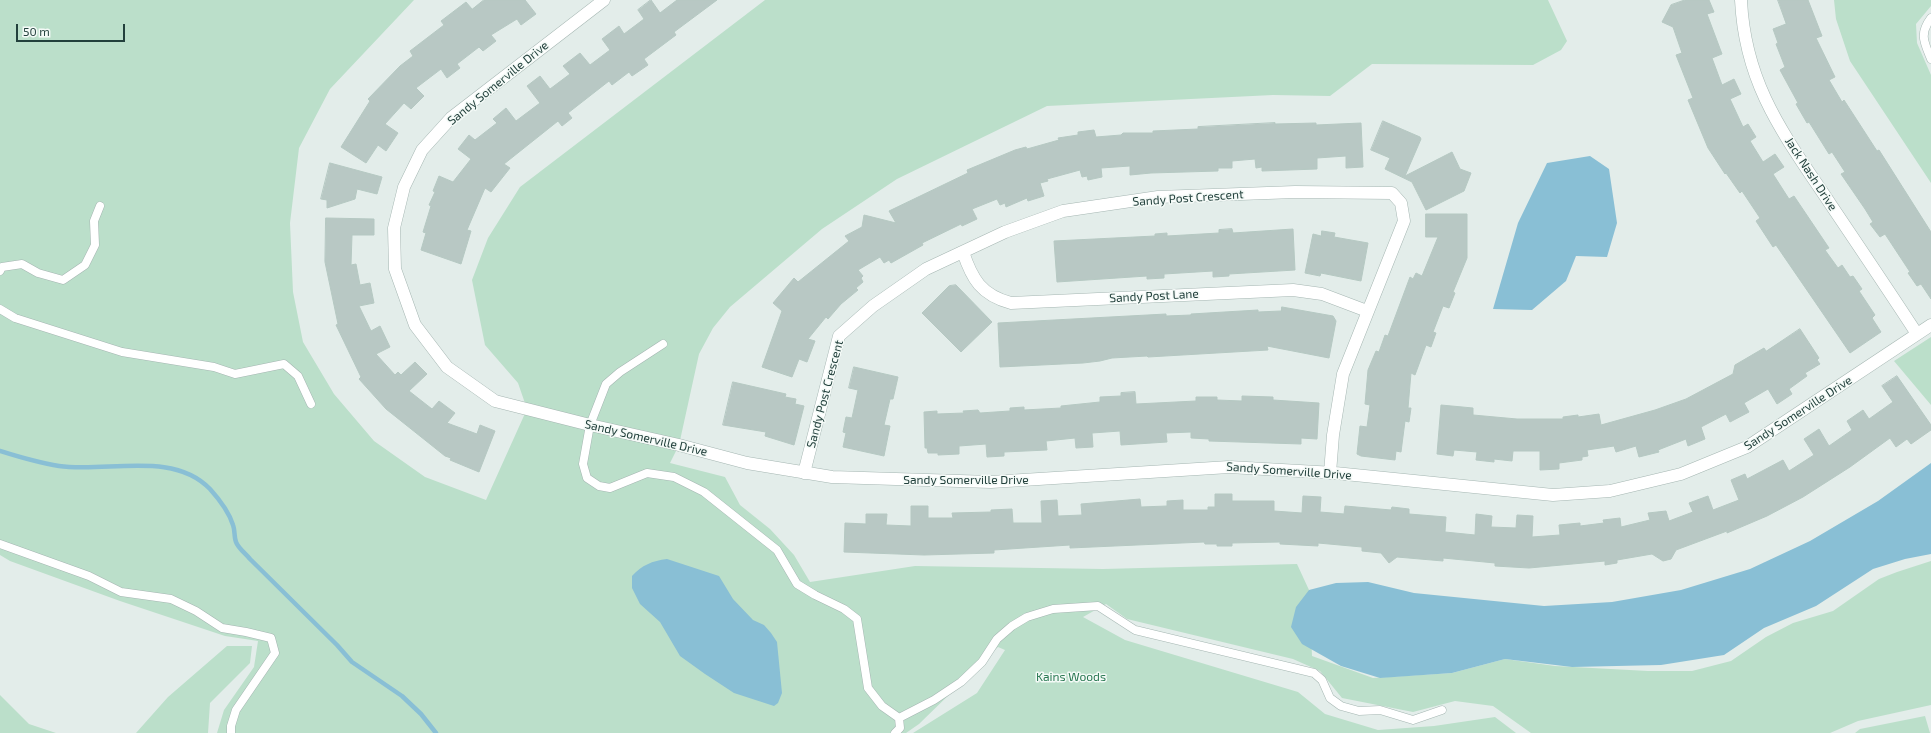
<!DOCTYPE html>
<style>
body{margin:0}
#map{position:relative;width:1931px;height:733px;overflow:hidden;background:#e3edea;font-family:"Exo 2",sans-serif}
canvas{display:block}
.scale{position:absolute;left:16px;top:24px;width:109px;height:18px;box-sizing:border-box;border:2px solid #22403c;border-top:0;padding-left:5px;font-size:12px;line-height:14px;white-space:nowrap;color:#22403c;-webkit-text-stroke:3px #f4faf7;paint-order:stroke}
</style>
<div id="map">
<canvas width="1931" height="733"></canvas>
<div class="scale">50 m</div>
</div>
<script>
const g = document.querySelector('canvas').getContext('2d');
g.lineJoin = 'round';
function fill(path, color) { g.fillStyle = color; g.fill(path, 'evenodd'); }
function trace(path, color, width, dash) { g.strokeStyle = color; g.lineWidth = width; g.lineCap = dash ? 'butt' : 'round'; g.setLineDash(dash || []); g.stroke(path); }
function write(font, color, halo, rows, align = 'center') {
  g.font = font + ' "Exo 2",sans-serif'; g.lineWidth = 3; g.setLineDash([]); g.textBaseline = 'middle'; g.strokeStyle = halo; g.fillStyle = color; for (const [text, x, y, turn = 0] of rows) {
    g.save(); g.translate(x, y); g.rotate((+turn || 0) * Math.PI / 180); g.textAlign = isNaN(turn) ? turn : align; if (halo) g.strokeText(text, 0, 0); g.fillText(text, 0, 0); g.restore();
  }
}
const green = new Path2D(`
 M0,0h414l-84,89 -31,59 -9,75 3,69 10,50 31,52 40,47 51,36 61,23 41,-91 -9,-26 -33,-38 -13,-65 16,-42 32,-51 245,-187h783l19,41 -6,9 -28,15 -161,-1 -42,32 -57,-1 -226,11 -150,73 -75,50 -92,78 -17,21 -14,26 -20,91 -9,18 55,14 15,28 30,24 24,26 16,27 105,-16 188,3 194,-5 12,26 3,66 61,22 79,-5 53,-14 50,7 93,5h44l39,-10 35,-24 27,-14 40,-12 46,-32 18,-7 34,-11v144l-73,16 -28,12h-299l-38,-27 -38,-5 -42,11 -71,-14 -22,-27 -27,-12 -166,-40 -21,-15 -23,13 42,23 173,52 27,22 53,16 56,-4 61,-9 21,16h-603l64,-40 28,-43 -7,-3 -79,77 -13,9h-689l7,-23 30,-43 4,-26 -33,-5 -105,-35 -110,-40 -10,-6z
 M1834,0h97v6l-15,18 1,19 14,32v108l-81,-122 -14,-42z
 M1931,337v68l-37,-44z
 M227,646h25l-2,17 -40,40 -2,30h-72l32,-36z
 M0,695l29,29 27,9h-56z
 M1925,716l5,17h-75l5,-4z`);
const water = new Path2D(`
 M1590,156l19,13 8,54 -10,34 -31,-1 -10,25 -34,29 -39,-1 25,-86 29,-60z
 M1931,463v91l-26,5 -32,10 -57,37 -52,22 -40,27 -63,10 -89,2 -67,-8 -53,14 -72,5 -39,-12 -39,-22 -11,-17 5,-20 13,-17 27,-7 32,-1 46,11 130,13 68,-4 69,-12 69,-21 60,-28 68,-40z
 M667,559l52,17 14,23 20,21 11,5 7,8 6,9 5,51 -4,10 -4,3 -40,-13 -29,-19 -25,-18 -20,-34 -20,-18 -8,-16v-12c10,-11 20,-15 35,-17z`);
const stream = new Path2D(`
 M0,451c19,6 39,12 59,15 47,7 114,-16 151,23 9,10 19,23 23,36 2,5 1,12 3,17 2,6 10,12 14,17l87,86 15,17 50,34 19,18 15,19`);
const building = new Path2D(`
 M484,0h41l11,14 -15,11 -4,-6 -26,16 5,6 -13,10 -4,-4 -22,17 3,4 -13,10 -6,-9 -25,19 8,8 -13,13 -7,-6 -19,21 13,9 -12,18 -8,-6 -12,18 -25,-16 29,-46 -2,-2 32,-33 13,-10 -3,-5 34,-26 -3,-4 25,-19 6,7z
 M651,0l9,13 17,-13h40l-43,32 2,3 -32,24 4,6 -16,11 -3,-4 -17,13 -3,-4 -41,32 4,5 -10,8 -4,-5 -54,43 6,4 -19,24 -6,-4 -18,42 4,1 -10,33 -40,-14 5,-17 -3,-1 8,-26 -2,-1 6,-13 -2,-1 6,-15 14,6 18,-23 -13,-10 11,-14 6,5 22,-17 -4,-4 13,-11 10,13 24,-18 -13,-17 13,-10 10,13 20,-15 -7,-8 17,-13 10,12 20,-15 -8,-11 17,-13 5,8 20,-15 -6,-9z
 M1685,0h24l5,12 -7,2 15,40 -10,4 10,27 12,-6 7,15 -11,5 13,28 5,-3 8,13 -6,4 13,21 12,-8 9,13 -11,7 16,25 5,-3 35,52 -4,2 13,18 4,-3 8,12 3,-1 9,13 -3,2 16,24 -3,3 9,14 -31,21 -74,-108 -3,2 -17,-26 4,-3 -18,-27 -2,2 -14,-20 -1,1 -17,-26 -20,-48 5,-2 -17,-43 6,-2 -9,-26 -11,-5 9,-17z
 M1778,0h30l14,36 -6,2 19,39 -6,3 13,22 2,-2 33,51 2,-1 52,82v67l-10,-15 -4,2 -9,-13 2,-1 -25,-38 -5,3 -10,-13 3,-2 -8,-13 -24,-35 4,-2 -13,-20 -3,2 -20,-32 -2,1 -11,-19 2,-1 -18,-33 5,-3 -9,-23 2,-1 -5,-14 13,-5z
 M1383,121l37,16 1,2 -16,37 47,-24 8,17 11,4 -7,18 -38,19 -14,-28 -27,-13 5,-11 -19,-8z
 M1275,123v1l41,-1v2l45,-2 2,44 -17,1v-12l-29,2v11l-55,2v-4l-6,1 -1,-9 -23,2v7h-14v3l-67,2 -21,2v-9l-29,2 1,9 -14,3 -1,-4 -5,1 -2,-7 -33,9 1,2 -8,2 4,13 -16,5 -1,-3 -21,9 -1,-4 -5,2 -3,-6 -25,10 5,10 -15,7 -1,-2 -39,19 1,2 -32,18 -2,-3 -5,3 -4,-6 -22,13 5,6 -2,2 2,4 -7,6 2,2 -17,14 -13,15 -2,-2 -18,22 7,2 -8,21 -8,-3 -7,18 -30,-10 20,-56 -9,-8 21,-25 4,4 51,-41 -4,-5 17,-9 2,-12 32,8 -7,-12 79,-38 -1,-3 48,-20 11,-3 1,2 32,-9 -1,-2 20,-3v-3l16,-2 2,7 25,-2 2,-2h30v-2l45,-2v-2z
 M330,163l52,14 -5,17 -20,-5 -2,10 -28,9v-8l-6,-1z
 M1426,214h41v44l-14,34 2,1 -6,15 -6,-2 -10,26 3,1 -5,14 -5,-2 -11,30 -4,-2 -3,35h3l-2,14 -4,-1 -4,31 -5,-1 -1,9 -34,-4 -4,-2 3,-28 7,1 3,-22 -5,-1 3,-34 8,-19 3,1 6,-17 3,1 22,-59 3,2 3,-6 6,3 16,-39h-12z
 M326,218l48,1v16h-22l-1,30 5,-1 4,21 10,-2 4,20 -15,3 12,25 9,-5 10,21 -14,7 19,21 3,-3 3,3 14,-13 12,12 -18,17 23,18 7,-8 16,12 -8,10 30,11 3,-9 15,6 -16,41 -29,-12 1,-2 -6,-2 -59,-47 -27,-30 2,-2 -25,-52 2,-1 -13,-62z
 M1232,229l1,4 60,-4 2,41 -66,4v2l-16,1v-6l-49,3v4l-17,1v-3l-90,6 -3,-41 101,-5v-2l12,-1v3l52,-3v-3z
 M1322,231l13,2 -1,4 34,6 -7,38 -40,-8 -1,3 -15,-3 8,-39 8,2z
 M956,285l36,37 -31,30 -39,-39 27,-27z
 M1282,307l51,9 3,5 -7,37 -62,-12 1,4 -120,7 -1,-1 -35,2 -12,3 -17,2 -83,4 -2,-44 168,-9v2l25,-1v-1l67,-4v2l23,-1z
 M1800,329l19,29 -2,2 3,4 -15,9 2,3 -18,13 3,5 -15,10 -9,-15 -24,14 5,9 -19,10 -4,-8 -25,13 4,12 -17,7 -2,-7 -28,11 1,2 -20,5 -3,-11 -20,6 -2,-6 -27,4 1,6 -6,1v3l-23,3v6l-19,1v-19h-27l-1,10 -18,-2v3l-18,-2 1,-8 -23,-2 -1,6 -16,-2 4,-49 32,3v7l44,4h46v-2l15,-2v2l21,-3 2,11 54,-15 31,-11 47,-25 2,-9 29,-17 2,3z
 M854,367l44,10 -5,22h-3l-6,26 6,1 -6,30 -41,-9 3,-14 -3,-1 3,-15 6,1 6,-28 -9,-2z
 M1897,376l34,49v5l-20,14 -4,-5 -11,8 -6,-9 -40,29 -47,30 -36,19 -40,17v-2l-51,19 -5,9 -8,2 -11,-7 -35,6v3l-12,2v-4l-76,7 -34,-2v-3l-52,-5v3l-46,-4 -8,6 -8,-10 -19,-2v-4l-44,-4v3l-38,-2v-2l-48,1v3h-15v-2h-12l-1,-2 -134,6v-3l-76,5v3l-70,2 -80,-3 1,-29 21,1v-10h21l-1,11 25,1v-20h17v12h25l-1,-5 39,-1v-2l21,-1 1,14h29l-1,-22 16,-1 1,16 24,-1 -1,-11 59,-5 1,8 26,-1v-5l16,-1v10h25v-3h7v-13h17v7h42v10l28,2 1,-17 18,1 -1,15 24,2 1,-8 46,4 1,-3 17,2v5l37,3 -1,15 30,3 1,-21 16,2 -1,11 25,1 1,-13 16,1 -1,21 28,-2 -1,-10 21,-2v3l24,-3 -1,-3 17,-2 1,9 29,-7 -2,-7 18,-2 3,10 24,-9 -4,-9 19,-7 5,14 26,-10 -8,-20 14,-6 2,5 36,-19 6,11 25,-16 -10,-16 15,-10 10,17 23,-16 -5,-9 16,-11 6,9 24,-17 -11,-16z
 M733,382l53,12 -1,3 11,2 -1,5 9,2 -10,39 -29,-9 1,-4 -43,-7z
 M1135,392l1,12 60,-3v-4h21v3l25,1v-5l31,1v3l46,3 -2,36 -16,-1v6l-92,-3v-2l-18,-1v-6l-25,1 1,9 -46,3 -1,-14 -28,2 1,14 -17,1 -1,-10 -29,3 1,9 -43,2v4l-17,1 -1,-13 -27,2v8l-21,1v-2h-10l-1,-5h-2l-1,-36 13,-1v3l27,-1 -1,-2 15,-1 2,3 30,-2v-3l14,-1v3l37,-2v-2l39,-4v-5l21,-1v-3z`);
const lane = new Path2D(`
 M1931,18c-12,16 -7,24 0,41
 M0,271l2,-4 20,-3 16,9 25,7 22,-15 10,-20 -1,-24 6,-15
 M0,309l15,9 107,34 92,15 21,7 49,-10 14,12 13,28
 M663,344l-43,28 -14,12 -16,41 -7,39 4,14 12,8 11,2 37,-15 27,4 30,15 73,58 20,34 18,11 29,14 13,10 11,69 14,18 17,12 35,-18 27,-18 21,-20 15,-23 15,-13 15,-9 26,-8 45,-3 37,24 179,43 8,7 8,18 11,8 18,5 21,-1 33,10 29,-10
 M0,544l89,32 32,16 50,7 25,12 26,17 24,4 25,6 4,15 -39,57 -5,16v7
 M895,733l5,-5 -1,-10`);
const street = new Path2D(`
 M604,0l-153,118 -29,32 -18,37 -10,41 1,41 20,56 32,42 48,34 95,24 89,20 68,18 85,14 159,5 238,-15 106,6 218,22 57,-4 71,-17 66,-27 184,-122
 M1741,0c4,86 44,136 90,205 29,43 58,86 86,129
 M963,252c9,27 18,43 48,51l282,-13 29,4 45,17
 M804,473l35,-137 34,-30 53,-37 79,-37 58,-21 95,-14 137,-5 97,1 9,10 3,18 -61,153 -10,61 -3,38`);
const streetNames = [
 ["Sandy Somerville Drive",498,83,-39],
 ["Jack Nash Drive",1811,174,57],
 ["Sandy Post Crescent",1188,198,-4],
 ["Sandy Post Lane",1154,296,-3],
 ["Sandy Post Crescent",825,394,-75],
 ["Sandy Somerville Drive",1798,413,-33],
 ["Sandy Somerville Drive",646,438,13],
 ["Sandy Somerville Drive",1289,471,4],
 ["Sandy Somerville Drive",966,480]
];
const parkNames = [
 ["Kains Woods",1071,677]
];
fill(green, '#bbdfca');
fill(water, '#89bfd5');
trace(stream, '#89bfd5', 4.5);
fill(building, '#b8c8c4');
trace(building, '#b5c8c2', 1);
trace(lane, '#a5b6b2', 9);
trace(street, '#a5b6b2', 13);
trace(lane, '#fff', 8);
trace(street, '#fff', 12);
write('12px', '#22403c', '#f4faf7', streetNames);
write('12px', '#2a7953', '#f4faf7', parkNames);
</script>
